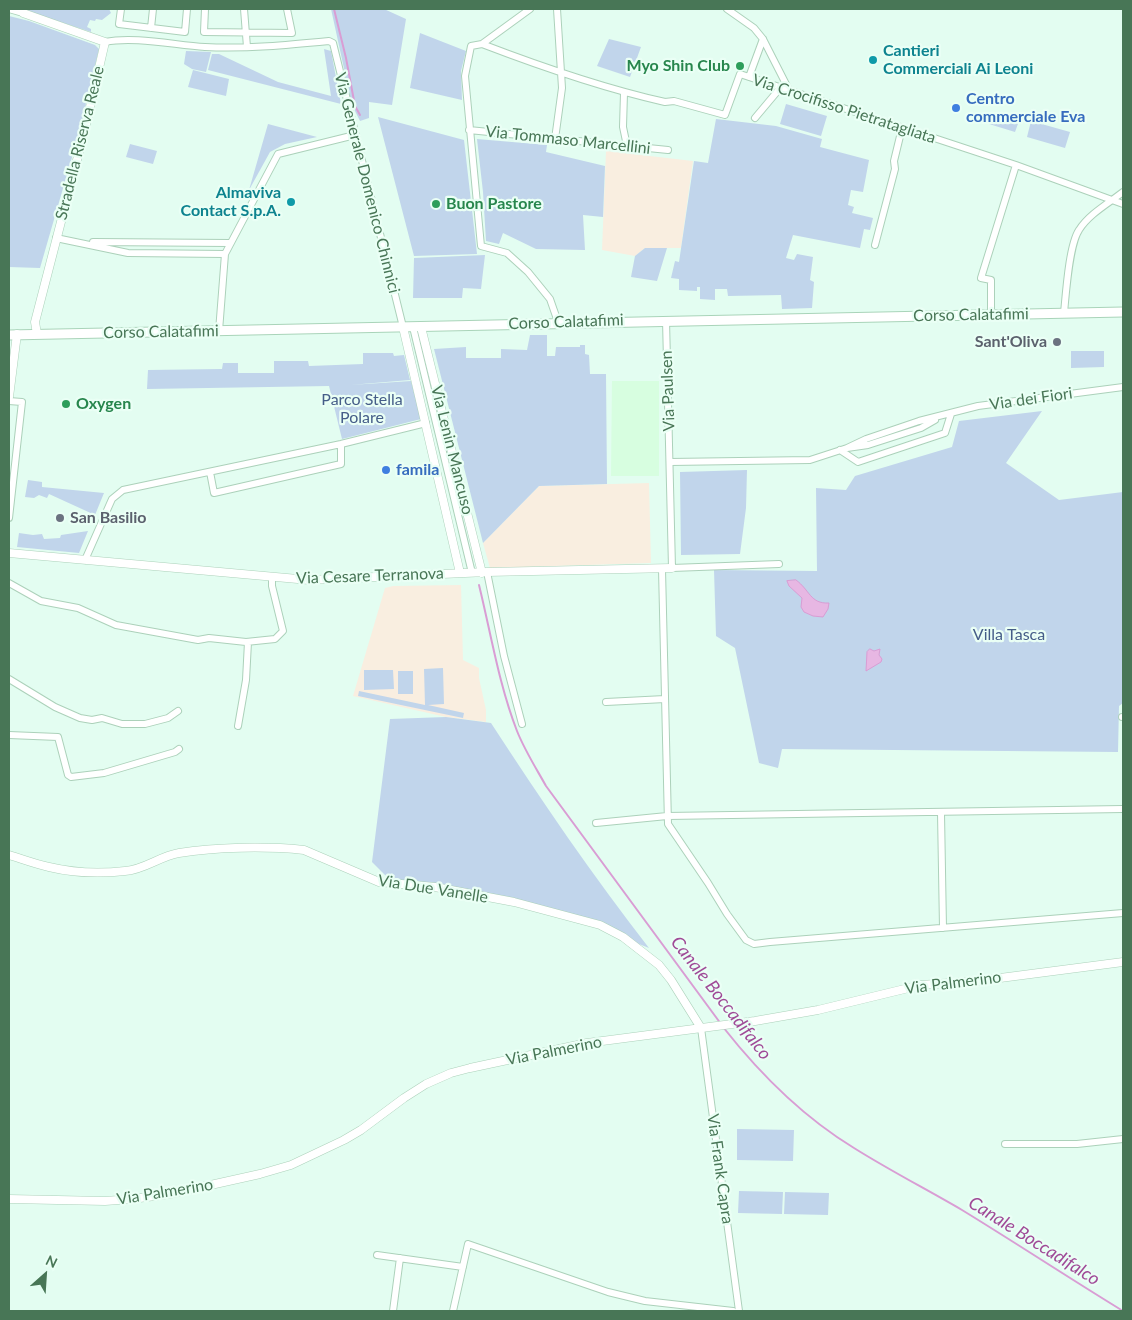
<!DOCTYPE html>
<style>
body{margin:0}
#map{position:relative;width:1132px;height:1320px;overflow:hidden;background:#e3fdf1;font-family:Lato,sans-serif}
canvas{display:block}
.frame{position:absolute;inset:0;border:10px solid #487656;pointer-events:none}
.north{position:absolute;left:20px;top:1250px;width:50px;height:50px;-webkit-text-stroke:4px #eafff5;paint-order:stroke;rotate:26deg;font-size:14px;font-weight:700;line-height:20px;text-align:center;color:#487656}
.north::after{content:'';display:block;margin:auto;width:18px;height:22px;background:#487656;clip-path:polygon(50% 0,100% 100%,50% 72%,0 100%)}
</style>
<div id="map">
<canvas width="1132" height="1320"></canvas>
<div class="frame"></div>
<div class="north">N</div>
</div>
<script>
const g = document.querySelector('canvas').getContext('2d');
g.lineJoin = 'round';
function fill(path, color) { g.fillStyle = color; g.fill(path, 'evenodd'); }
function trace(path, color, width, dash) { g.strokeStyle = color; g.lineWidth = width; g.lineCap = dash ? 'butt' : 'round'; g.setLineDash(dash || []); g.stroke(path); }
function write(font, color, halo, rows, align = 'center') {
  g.font = font + ' Lato,sans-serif'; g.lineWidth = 4.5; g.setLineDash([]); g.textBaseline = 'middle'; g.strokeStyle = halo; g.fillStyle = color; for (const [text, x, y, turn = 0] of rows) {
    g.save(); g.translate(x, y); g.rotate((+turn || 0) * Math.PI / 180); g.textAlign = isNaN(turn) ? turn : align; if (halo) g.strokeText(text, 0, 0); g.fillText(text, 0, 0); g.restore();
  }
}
const commercial = new Path2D(`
 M612,381h47v95h-48z`);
const education = new Path2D(`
 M606,151l87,10 -12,87h-36l-10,8 -33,-6z
 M649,483l2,80 -161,5 -7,-25 56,-57z
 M461,585l2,75 16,8v10l7,32v12l-40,-5 -93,-21 32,-108 8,-2z`);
const green = new Path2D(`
 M26,9h83l2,4 -9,7 -6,-1 -1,2 -5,-1 -3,7 4,2v3l-64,-21z
 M331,9h53l22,10 -14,86 -23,-3v16l-9,3 -8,-16z
 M9,16l20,5 66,24 4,4 -20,84 -39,135 -31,-1z
 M420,33l46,18 -5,20 1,29 -52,-12z
 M609,39l32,8 -11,30 -33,-11z
 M324,49l7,2 10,53 -133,-34 4,-16h7l59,28 53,14z
 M186,51l25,1 -5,20 -14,-3 -8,-5z
 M193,70l36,9 -3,17 -38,-9z
 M786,104l41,12 -6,20 -41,-12z
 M993,113l26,8 -4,11 -26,-8z
 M378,117l86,23 13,114 -63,2z
 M716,119l60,7 46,13 -2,8 49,13 -6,32 -12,-2 -3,15 6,2 -2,6 21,5 -3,12 -6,-1 -4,19 -67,-13 -7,23 8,2 3,-6 16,3 -3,23 4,2 -2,26 -30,1 -1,-14 -53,1 -1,-7h-12v11l-15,-1v-12h-3v4l-18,-1v-11l-8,-1 4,-17 4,1 15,-101 14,2z
 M1031,121l39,11 -5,16 -38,-11z
 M268,124l49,13 -32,7 -15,8 -21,38z
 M477,139l70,6 -1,7 59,14 -2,51 -20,-2 2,35 -49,-1 -33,-16 -4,11 -13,-3 -3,-49z
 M130,144l27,7 -4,13 -27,-7z
 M645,248h22l-10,33 -26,-4 4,-21z
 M485,255l-4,34 -18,-1 -1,10h-49l1,-40z
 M530,335h17v21h8l1,-9h24v-2h5v9l4,1 1,19h16l1,110 -68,2 -56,57 -49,-194 32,-2v11h35v-9l26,1z
 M1104,351v16l-33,1v-17z
 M363,353h30l1,3 10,-1 6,25 -60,5 61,-4 10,38 -79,20 -13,-53 -182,3 1,-19 74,-1 1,-6h15v10h36v-12h34l1,5 54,-2z
 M1042,411l-36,52 53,37 64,-8v211l-4,3 -1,46 -336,-3 -4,19 -19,-5 -24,-115 -19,-12 -2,-66 103,1 -1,-83 30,2 9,-14 97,-29 7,-26z
 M747,470l-1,38 -6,46 -59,1 -1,-83z
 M28,480l14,2v5l62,6 -9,22 -46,-21 -2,4 -8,-3 -5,3 -9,-1z
 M88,531l-9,22 -62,-6 2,-14 14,2 9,-1 2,5 16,-1 1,-3z
 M443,668l1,36 -16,1 36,8 -1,5 -105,-22 1,-5 66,14 -1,-36z
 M364,670h29l1,19 -30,1z
 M398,671h15v23h-15z
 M446,717l45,6c50,77 102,153 158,225l-75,-30 -139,-31 -42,-4 -21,-21 18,-143z
 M737,1129l57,1 -1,31 -56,-1z
 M739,1191l44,1 -1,22 -44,-1z
 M785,1192l44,1 -1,22 -44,-1z`);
const water = new Path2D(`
 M796,580c14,10 14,24 33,23l-1,6 -5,8 -10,-1 -9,-4 -3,-5 1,-9 -13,-12 -2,-5z
 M870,649l4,2 6,-2 -1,6 3,4 -1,3 -15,9 1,-19z`);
const stream = new Path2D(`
 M334,9l12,49 9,48 5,9
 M479,585c12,49 20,100 38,146 8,20 19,37 29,55l175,238
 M723,1027c37,47 80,90 131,121 35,22 72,41 108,62 54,33 107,68 161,101`);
const minor = new Path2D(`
 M9,9l14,4
 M121,9l-2,15 66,8 2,-23
 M205,9l-1,23 88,1 -5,-24
 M244,9l3,38
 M530,9l-48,35 -11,2 -6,30 16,170 26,7 21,19 22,27 8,23
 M727,9l27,19 9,11 26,51
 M151,28l2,-19
 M105,42c29,-6 69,3 100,5 42,2 83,-2 124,-6l4,2 70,284
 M482,44c60,23 120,44 183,58l9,-1 51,14 15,-41 276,91 107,39
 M749,77l14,-38
 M624,93l-1,34 4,19
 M755,118l26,-31
 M469,130l199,20
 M555,139l7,-51 -5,-79
 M56,238l72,15 97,1
 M93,242l137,1
 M875,245l20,-76 -1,-8 8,-33
 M1064,313c2,-20 5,-68 15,-83 10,-16 30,-27 44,-38
 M991,314v-34l-10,-2 35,-113
 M666,320l6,248 107,-4
 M413,327l59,246
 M219,331l6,-77 53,-100 77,-19
 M9,401l13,1 -13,116
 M847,448l19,-9 53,-18 59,-15 145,-19
 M840,450l18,12 87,-29 6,-19
 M670,462l140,-2 37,-12 21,-3 53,-17 14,-8
 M210,472l4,21 127,-29v-20
 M85,560l27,-61 11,-9 218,-46 85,-21
 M662,569l6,255 40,59 19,31 19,26 8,4 16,-2 353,-29
 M487,572l17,84 18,68
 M9,583l32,18 37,7 38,17 82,15 11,-2 37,4 29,-3 8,-8 -11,-45v-9
 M9,679l46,28 25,11 12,2 10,-2 20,6h23l23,-6 10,-7
 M606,702l59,-3
 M1122,717h1
 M238,726l8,-46 2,-38
 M9,735l49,2 10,38 3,2 33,-4 71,-21 4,-3
 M941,813l2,115
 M596,823l71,-7 456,-7
 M701,1028l38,283
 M1005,1144h72l46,-5
 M377,1255l86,12
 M393,1311l7,-53
 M453,1311l15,-67 140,48 37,9 88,10`);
const tertiary = new Path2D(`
 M21,9l2,4 82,29 -21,91 -49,189 2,12
 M403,327l57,246
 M421,327l61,246
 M9,397l8,-63
 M9,553l300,27 178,-8 185,-4
 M9,855c13,4 26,9 40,12 25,6 50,7 76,4 19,-1 35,-15 54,-18 37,-6 87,-7 125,-3l75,32 56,5 79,15 86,23 23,12 36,28 12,15 30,48
 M9,1199l96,2 27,-2 38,-5 90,-20 31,-9 53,-25 17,-10 43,-32 22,-14 25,-11 19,-5 117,-25 168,-22 63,-11 103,-25 56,-4 146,-19`);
const secondary = new Path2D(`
 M9,335l1114,-23`);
const markers = [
 [873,60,5,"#0f9aa8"],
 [740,66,5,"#2e9e5b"],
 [956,108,5,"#3f7fe0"],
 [291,202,5,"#0f9aa8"],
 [436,204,5,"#2e9e5b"],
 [1057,342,5,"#6b7280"],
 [66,404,5,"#2e9e5b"],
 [386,470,5,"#3f7fe0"],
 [60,518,5,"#6b7280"]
];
const cultureNames = [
 ["Cantieri",883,51],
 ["Commerciali Ai Leoni",883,69],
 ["Almaviva",281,193,"right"],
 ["Contact S.p.A.",281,211,"right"]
];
const leisureNames = [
 ["Myo Shin Club",730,66,"right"],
 ["Buon Pastore",446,204],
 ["Oxygen",76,404]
];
const shopNames = [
 ["Centro",966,99],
 ["commerciale Eva",966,117],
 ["famila",396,470]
];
const streetNames = [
 ["Via Crocifisso Pietratagliata",844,109,18],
 ["Via Tommaso Marcellini",568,140,6],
 ["Stradella Riserva Reale",80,143,-76],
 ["Via Generale Domenico Chinnici",367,183,76],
 ["Corso Calatafimi",971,315,-1],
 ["Corso Calatafimi",566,322,-2],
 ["Corso Calatafimi",161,332,-1],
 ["Via Paulsen",668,391,-92],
 ["Via dei Fiori",1031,399,-8],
 ["Via Lenin Mancuso",452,450,76],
 ["Via Cesare Terranova",370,576,-2],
 ["Via Due Vanelle",433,889,9],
 ["Via Palmerino",953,983,-7],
 ["Via Palmerino",554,1051,-11],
 ["Via Frank Capra",720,1169,82],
 ["Via Palmerino",165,1192,-9]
];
const worshipNames = [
 ["Sant'Oliva",1047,342],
 ["San Basilio",70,518,"left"]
];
const parkNames = [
 ["Parco Stella",362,400],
 ["Polare",362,418],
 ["Villa Tasca",1009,635]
];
const waterNames = [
 ["Canale Boccadifalco",721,998,52],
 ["Canale Boccadifalco",1034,1241,32]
];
fill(commercial, '#d7fee0');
fill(education, '#f9eee0');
fill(green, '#c1d5eb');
fill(water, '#e7b7e3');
trace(water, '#d99dd4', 1);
trace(stream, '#d99dd4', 2);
trace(minor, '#acd1ba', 8);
trace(tertiary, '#acd1ba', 9);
trace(secondary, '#a9d4b9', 11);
trace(minor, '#fff', 6);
trace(tertiary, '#fff', 8);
trace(secondary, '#fff', 9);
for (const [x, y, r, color] of markers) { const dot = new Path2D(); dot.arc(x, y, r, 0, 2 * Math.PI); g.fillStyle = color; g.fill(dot); trace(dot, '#eafff5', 2); }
write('bold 16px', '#0d838f', '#eafff5', cultureNames, 'left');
write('bold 16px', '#27864d', '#eafff5', leisureNames, 'left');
write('bold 16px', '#366cbe', '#eafff5', shopNames, 'left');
write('16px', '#487656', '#eafff5', streetNames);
write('bold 16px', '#5b616d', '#eafff5', worshipNames, 'right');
write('16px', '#455d88', '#eafff5', parkNames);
write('italic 18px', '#9f4a97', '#eafff5', waterNames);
</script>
